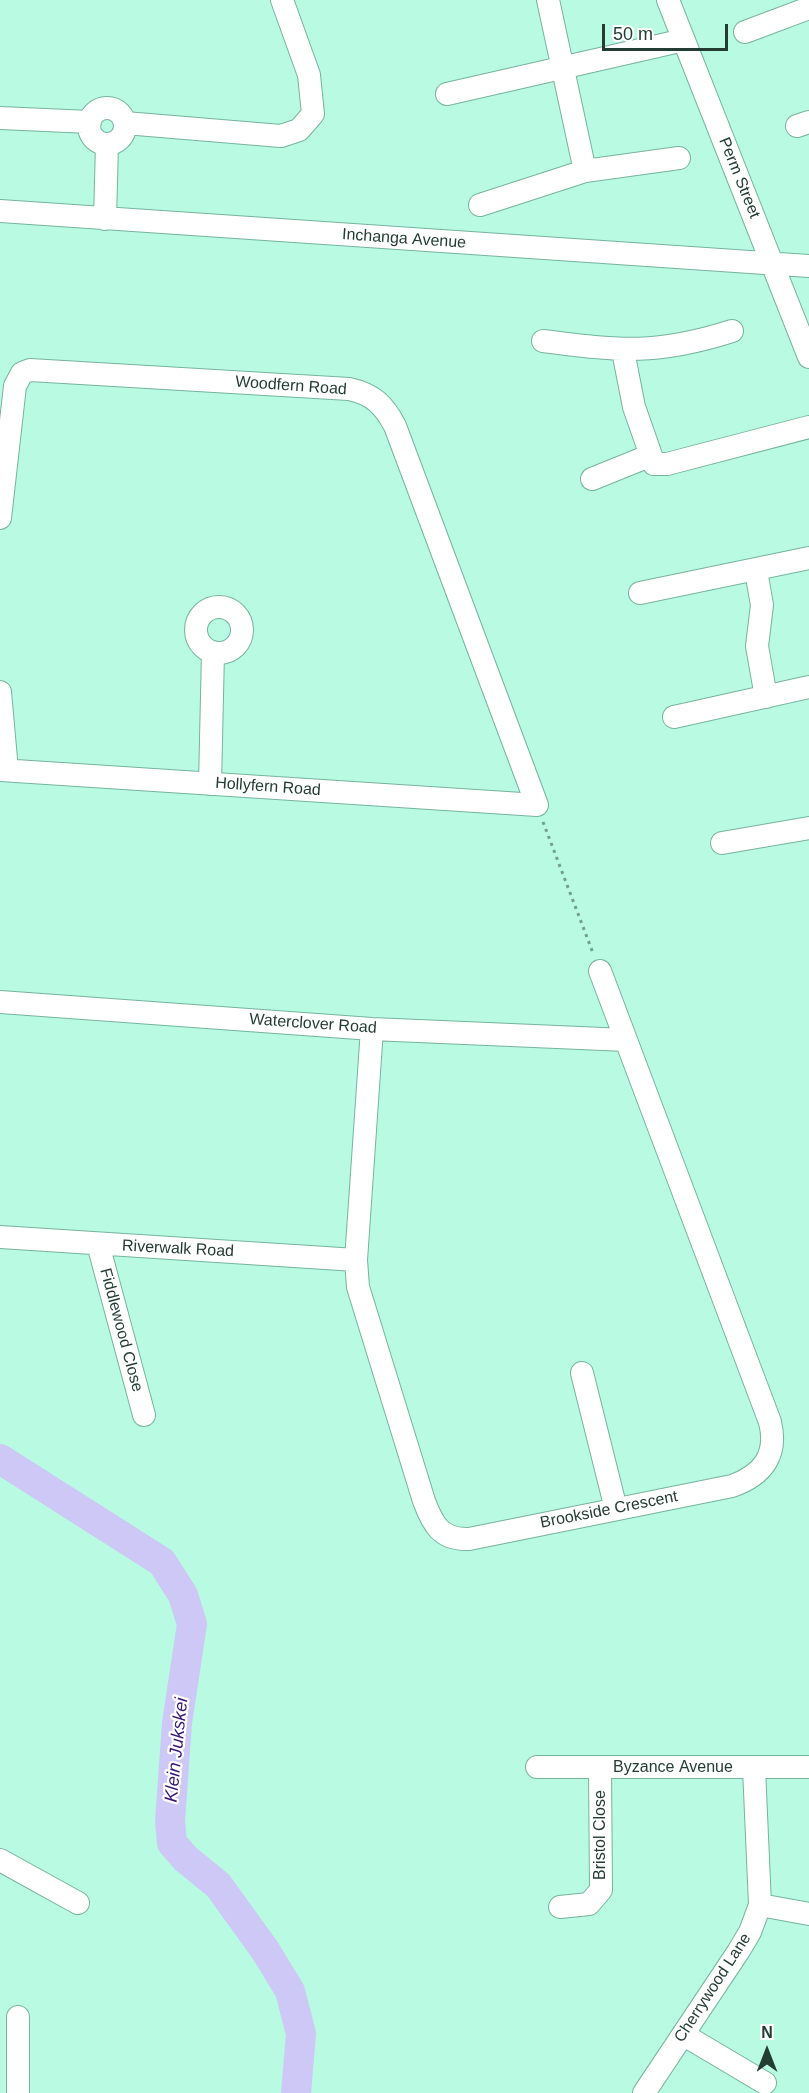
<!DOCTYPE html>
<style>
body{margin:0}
#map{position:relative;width:809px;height:2093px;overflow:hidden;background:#b9fae3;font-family:Helvetica,sans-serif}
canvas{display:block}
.north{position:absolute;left:737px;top:2021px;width:60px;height:60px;-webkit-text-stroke:4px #fff;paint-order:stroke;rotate:0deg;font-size:16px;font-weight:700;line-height:24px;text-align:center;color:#233d34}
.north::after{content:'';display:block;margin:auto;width:21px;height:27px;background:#233d34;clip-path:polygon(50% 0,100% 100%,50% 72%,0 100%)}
.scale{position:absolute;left:602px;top:24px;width:126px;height:27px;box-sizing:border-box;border:3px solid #233d34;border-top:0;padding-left:8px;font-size:18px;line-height:21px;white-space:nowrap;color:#233d34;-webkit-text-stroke:4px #fff;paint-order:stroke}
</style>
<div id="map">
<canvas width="809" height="2093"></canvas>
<div class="north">N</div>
<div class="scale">50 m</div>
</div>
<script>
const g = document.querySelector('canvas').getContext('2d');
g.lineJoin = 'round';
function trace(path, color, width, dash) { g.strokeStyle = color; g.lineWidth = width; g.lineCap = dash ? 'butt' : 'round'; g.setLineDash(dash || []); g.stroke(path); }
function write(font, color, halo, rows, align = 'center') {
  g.font = font + ' Helvetica,sans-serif'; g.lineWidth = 4.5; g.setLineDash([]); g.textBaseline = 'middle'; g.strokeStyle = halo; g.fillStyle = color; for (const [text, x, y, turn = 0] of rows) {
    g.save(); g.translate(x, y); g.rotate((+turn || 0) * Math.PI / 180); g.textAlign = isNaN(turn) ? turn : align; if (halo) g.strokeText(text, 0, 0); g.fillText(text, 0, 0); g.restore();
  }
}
const river = new Path2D(`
 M0,1459l162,103 21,33 9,29 -15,99 -7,98 2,22 14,16 32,26 47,65 25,41 11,43 -5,59`);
const path = new Path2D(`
 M543,822l50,131`);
const minor = new Path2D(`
 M548,0l37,171
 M668,0l141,357
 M745,32l64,-24
 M447,94l237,-54
 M89 126a18 18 0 1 1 36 0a18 18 0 1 1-36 0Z
 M0,118l90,4
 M125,123l156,13 18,-6 14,-16 -4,-39 -27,-75
 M797,126l12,-4
 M480,205l105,-34 94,-13
 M0,211l809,55
 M105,219l2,-75
 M543,341c77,10 114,14 189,-10
 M623,351l11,56 20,57h13l142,-37
 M592,479l57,-23
 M0,518l15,-132 7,-13 8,-3 319,19c24,5 35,16 46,37l142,379 -537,-35
 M756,571l6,34 -5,41 9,51
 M640,593l169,-35
 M196 630a23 23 0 1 1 46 0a23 23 0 1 1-46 0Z
 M0,692l7,78
 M674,717l135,-30
 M210,784l3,-132
 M722,843l87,-15
 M0,1002l372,27 254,11
 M372,1029l-16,231 2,27 66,214c9,24 17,39 45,38l263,-53c31,-11 46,-31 38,-64l-170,-451
 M0,1237l356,23
 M98,1244l46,171
 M582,1373l34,136
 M537,1767h272
 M0,1860l78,43
 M760,1905l49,9
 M560,1907l29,-3 12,-14 -1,-122
 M684,2035l81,48
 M18,2093v-76
 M644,2093l94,-141 12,-20 10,-27 -6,-137`);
const streetNames = [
 ["Perm Street",739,178,68],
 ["Inchanga Avenue",404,239,4],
 ["Woodfern Road",291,386,4],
 ["Hollyfern Road",268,787,4],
 ["Waterclover Road",313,1024,4],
 ["Riverwalk Road",178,1249,3],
 ["Fiddlewood Close",121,1330,75],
 ["Brookside Crescent",609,1510,-11],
 ["Byzance Avenue",673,1768],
 ["Bristol Close",601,1835,-90],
 ["Cherrywood Lane",713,1988,-57]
];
const waterNames = [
 ["Klein Jukskei",177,1750,-84]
];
trace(river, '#cdc8f5', 30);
trace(minor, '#75b49e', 24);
trace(path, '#719f8f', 3, [3, 4.5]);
trace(minor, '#fff', 22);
write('16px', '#233d34', '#fff', streetNames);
write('italic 18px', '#361576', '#fff', waterNames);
</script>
